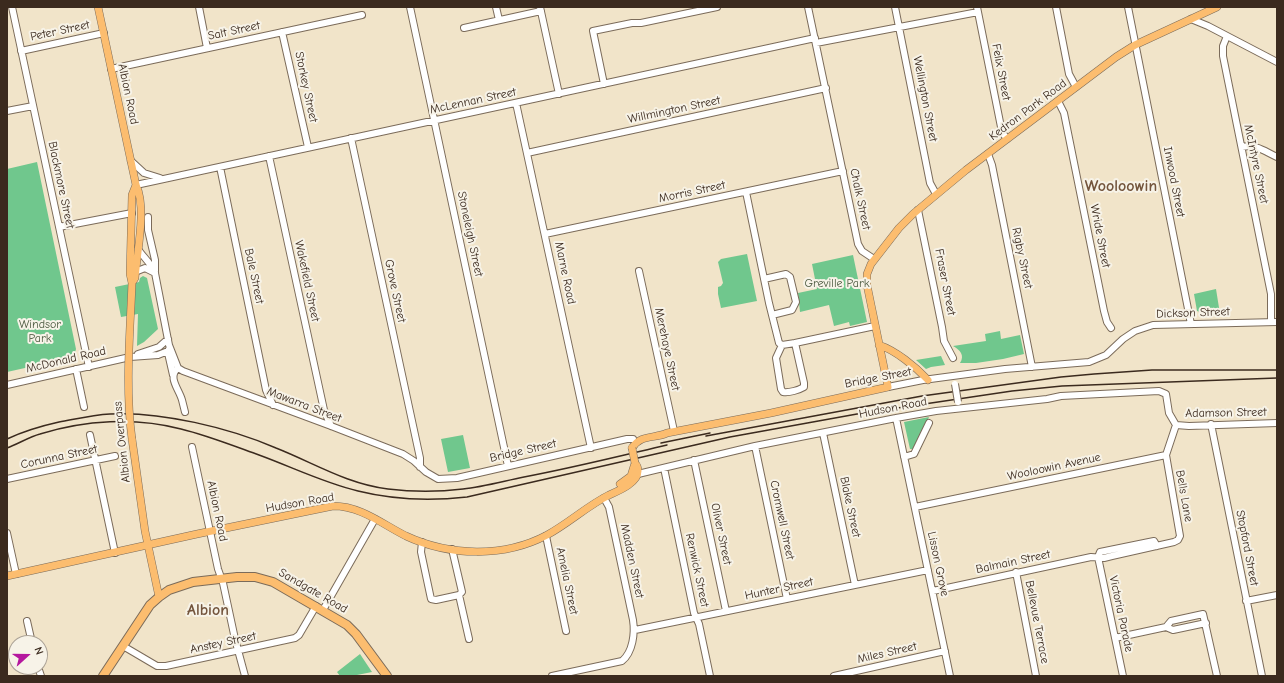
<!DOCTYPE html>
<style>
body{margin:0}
#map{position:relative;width:1284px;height:683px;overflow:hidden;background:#f1e4c9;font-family:"Comic Neue",sans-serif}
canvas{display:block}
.frame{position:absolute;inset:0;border:8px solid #3b2a1e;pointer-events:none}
.north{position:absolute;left:8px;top:635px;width:40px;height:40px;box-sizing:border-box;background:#f7f3e8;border:1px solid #aca397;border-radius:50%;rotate:69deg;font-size:11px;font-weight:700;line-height:16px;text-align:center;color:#3b2a1e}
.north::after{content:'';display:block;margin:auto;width:14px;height:18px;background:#b5179e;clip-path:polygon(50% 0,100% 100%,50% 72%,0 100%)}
</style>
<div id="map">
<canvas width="1284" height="683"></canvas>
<div class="frame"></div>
<div class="north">N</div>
</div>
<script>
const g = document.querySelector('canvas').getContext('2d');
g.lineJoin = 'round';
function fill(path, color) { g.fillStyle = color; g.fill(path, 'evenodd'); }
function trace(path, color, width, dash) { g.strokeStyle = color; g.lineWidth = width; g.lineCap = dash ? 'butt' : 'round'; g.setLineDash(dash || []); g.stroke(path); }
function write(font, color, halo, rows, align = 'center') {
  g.font = font + ' "Comic Neue",sans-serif'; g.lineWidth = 4; g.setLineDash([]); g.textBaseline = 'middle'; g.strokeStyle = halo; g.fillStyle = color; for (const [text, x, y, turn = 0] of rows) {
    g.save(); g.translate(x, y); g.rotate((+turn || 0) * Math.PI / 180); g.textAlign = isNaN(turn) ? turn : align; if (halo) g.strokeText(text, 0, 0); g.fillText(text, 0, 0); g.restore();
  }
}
const green = new Path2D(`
 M37,162l39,187 -2,8 -67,15v-203z
 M747,254l10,47 -36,7 -3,-14v-7l3,-1 2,-3 -5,-21 3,-3z
 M853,255l14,67 -17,4 -1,-4 -15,4 -5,-21 -29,7 -2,-19 19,-4 -5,-25z
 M143,276l4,2 11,51 -14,13 -7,4 1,-32 -17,3 -6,-30 24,-5 1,-4z
 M1216,289l4,25 -10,1 -13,-4 -3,-17z
 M1000,331l1,8 19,-4 4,19 -21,5 -27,4h-16c5,-8 0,-13 -7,-17l33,-5 -1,-7z
 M941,356l4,9 -14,2 -5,2 -10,-9z
 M929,417l-16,32h-3l-6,-27z
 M463,435l7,33 -22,4 -7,-33z
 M360,654l12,18 -20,4h-12l-3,-4z`);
const minor = new Path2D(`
 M12,7l77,360
 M199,7l8,41
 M410,7l98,459
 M496,7l3,13
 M540,7l19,87
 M808,7l50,237 4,7 12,8
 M895,7l35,176 6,11
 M977,7l25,125 5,7
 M1056,7l13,67 7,13
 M1128,7l63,317
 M1191,19l17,7 69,36
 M464,28l77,-17
 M282,32l26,115
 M1227,36l-4,10v10l48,238v28
 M816,43l162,-31
 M21,51l83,-18
 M111,69l251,-54
 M604,84l-11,-53 39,-8h9l76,-16
 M1058,101l6,12 40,198 3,11 4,6
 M516,103l75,345
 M7,111l26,-5
 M351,138l69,320v9
 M1242,147c14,-3 22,4 35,10
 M527,153l299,-65
 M988,154l4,11 40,202
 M269,156l55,254 7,16
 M131,161l13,12 16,5
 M220,167l46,223 7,15
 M136,185l679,-147
 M746,192l23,111 10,40 3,2 13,-2 80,-17
 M918,210l24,117 2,14 9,17
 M148,217v13l7,30v11
 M59,227l73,-14
 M545,234l298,-63
 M138,249c5,8 13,14 17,24l14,72 9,23
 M639,271l35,160
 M135,272l10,-4 10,5
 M764,279l22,-5 4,3 6,25 -4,8 -20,5
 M782,345l-6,13 5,31 2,3c6,1 16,-2 21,-5v-4l-9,-40
 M169,349l-1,4 5,22
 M138,354l21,-7 9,-8
 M178,368l5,3 148,55 72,28 11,7 12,11 12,7 19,-1 170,-39h6
 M178,368c-11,9 1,21 4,32 1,4 2,8 3,12
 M76,369l8,38
 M7,385l123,-28 28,-2 10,-4
 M888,387l35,-7 82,-11 84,-7 17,-7 17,-16 12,-8 18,-6 124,-3
 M896,418l54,258
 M1211,424l51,252
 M1176,425l13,1 88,-3
 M823,433l32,152
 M90,435l25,118
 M755,446l32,153
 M192,447l26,122 5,14 12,56 10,37
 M904,457l10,-3 15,-31
 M694,460l32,151
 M664,468l30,145 5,11 11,52
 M638,474l117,-28 141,-28 40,-7 111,-12 14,-3 98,-5 7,3 3,19 7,12
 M7,479l108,-23
 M915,507l251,-52
 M7,533l9,41
 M546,536l20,95
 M422,542l-1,10 10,47 5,1 23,-5
 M452,549l10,43 -3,3 10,44
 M1016,572l20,104
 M933,591l158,-34 13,1 8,-2 62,-14 4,-2 2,-4 -14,-81 10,-30
 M1246,601l31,-6
 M323,610l52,-91
 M27,621l5,22
 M1166,627l5,-6 32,-7 14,62
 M635,630l293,-60
 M1115,638l51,-11 7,3 33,-7
 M123,646l34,20h9l129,-28 4,-3 17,-29
 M38,667l3,9
 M552,676l70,-15c11,-9 13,-28 11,-41l-24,-113 -5,-9
 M834,676l111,-25
 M1123,676l-25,-119 2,-5 49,-10 5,-1 3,5`);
const major = new Path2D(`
 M98,7l38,178c11,22 1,67 -1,93l-3,5
 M132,283l-2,-9 2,-79 4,-10
 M879,345c16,5 37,22 49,35
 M132,439l13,92 14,66
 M632,448c9,-14 22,-9 35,-15l104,-20 117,-26 -21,-102v-11l4,-10 28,-36 14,-14 53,-44 150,-113 19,-12 82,-38
 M620,484l11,-8 4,-13
 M7,576l190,-42 136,-28c28,0 49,18 73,30 43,20 98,22 141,-1 22,-12 40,-29 62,-40 9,-4 29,-12 29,-24 0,-3 -1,-6 -3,-8`);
const highway = new Path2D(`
 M103,676l47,-71 9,-8 10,-7 24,-8 44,-5h18l18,5 74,43 9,9 31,42`);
const rail = new Path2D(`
 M706,436l216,-40 139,-19 33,-3 58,-4h125
 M7,439c17,-8 34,-13 52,-17 17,-3 33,-7 51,-8 50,-3 120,14 166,34 38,15 71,36 112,41 25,3 50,3 75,0 20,-2 41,-8 61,-12 48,-9 96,-21 143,-32
 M661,443l49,-10
 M7,448c11,-4 22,-11 33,-14 45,-14 95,-17 141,-5 25,6 53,17 78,26 33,12 65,28 99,36 36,9 72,10 109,6l263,-60 127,-23 155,-23 50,-5 215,-8`);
const minorBridge = new Path2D(`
 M955,384l3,18`);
const majorBridge = new Path2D(`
 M132,283c-2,52 -7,105 0,156
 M632,448l3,15`);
const streetNames = [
 ["Peter Street",60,31,-12],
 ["Salt Street",234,31,-12],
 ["Felix Street",1001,72,79],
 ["Storkey Street",306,87,78],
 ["Albion Road",128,94,78],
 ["Wellington Street",925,99,79],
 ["McLennan Street",473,101,-12],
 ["Willmington Street",674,110,-12],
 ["Kedron Park Road",1028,110,-37],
 ["McIntyre Street",1256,164,78],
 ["Inwood Street",1174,182,79],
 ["Blackmore Street",61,185,78],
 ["Morris Street",692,192,-12],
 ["Chalk Street",860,199,78],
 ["Stoneleigh Street",470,234,78],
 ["Wride Street",1100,236,79],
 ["Rigby Street",1022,258,78],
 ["Marne Road",565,273,78],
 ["Bale Street",254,276,78],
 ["Wakefield Street",307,281,78],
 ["Fraser Street",945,282,79],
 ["Grove Street",395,291,78],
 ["Dickson Street",1193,313,-2],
 ["Merehaye Street",667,349,78],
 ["McDonald Road",66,360,-13],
 ["Bridge Street",878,378,-11],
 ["Mawarra Street",304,405,21],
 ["Hudson Road",893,408,-11],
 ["Adamson Street",1226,413,-1],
 ["Albion Overpass",122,442,-96],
 ["Bridge Street",523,451,-13],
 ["Corunna Street",59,457,-12],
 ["Wooloowin Avenue",1054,467,-12],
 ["Bells Lane",1184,496,80],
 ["Hudson Road",300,503,-10],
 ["Blake Street",850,507,78],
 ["Albion Road",217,511,78],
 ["Cromwell Street",782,520,78],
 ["Oliver Street",721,534,78],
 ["Stopford Street",1247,548,79],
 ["Madden Street",632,561,78],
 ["Balmain Street",1013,562,-12],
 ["Lisson Grove",938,564,78],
 ["Renwick Street",697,570,78],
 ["Amelia Street",567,581,78],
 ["Hunter Street",779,589,-12],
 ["Sandgate Road",313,591,30],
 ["Victoria Parade",1121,614,78],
 ["Bellevue Terrace",1037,622,79],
 ["Anstey Street",223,643,-12],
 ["Miles Street",887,653,-13]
];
const parkNames = [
 ["Greville Park",837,284],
 ["Windsor",40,325],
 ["Park",40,339]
];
const districtNames = [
 ["Wooloowin",1121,186],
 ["Albion",208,610]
];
fill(green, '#70c78d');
trace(minor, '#7b6b5a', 8);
trace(major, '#7b6b5a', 8);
trace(highway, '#7b6b5a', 10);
trace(minor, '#fff', 6);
trace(major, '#fcbd6f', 7);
trace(highway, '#fcbd6f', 8);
trace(rail, '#3b2a1e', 1.5);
trace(minorBridge, '#7b6b5a', 8, []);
trace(majorBridge, '#7b6b5a', 8, []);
trace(minorBridge, '#fff', 6);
trace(majorBridge, '#fcbd6f', 7);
write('12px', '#3b2a1e', '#f7f3e8', streetNames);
write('12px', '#4b593f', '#f7f3e8', parkNames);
write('bold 16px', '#73543c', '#f7f3e8', districtNames);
</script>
